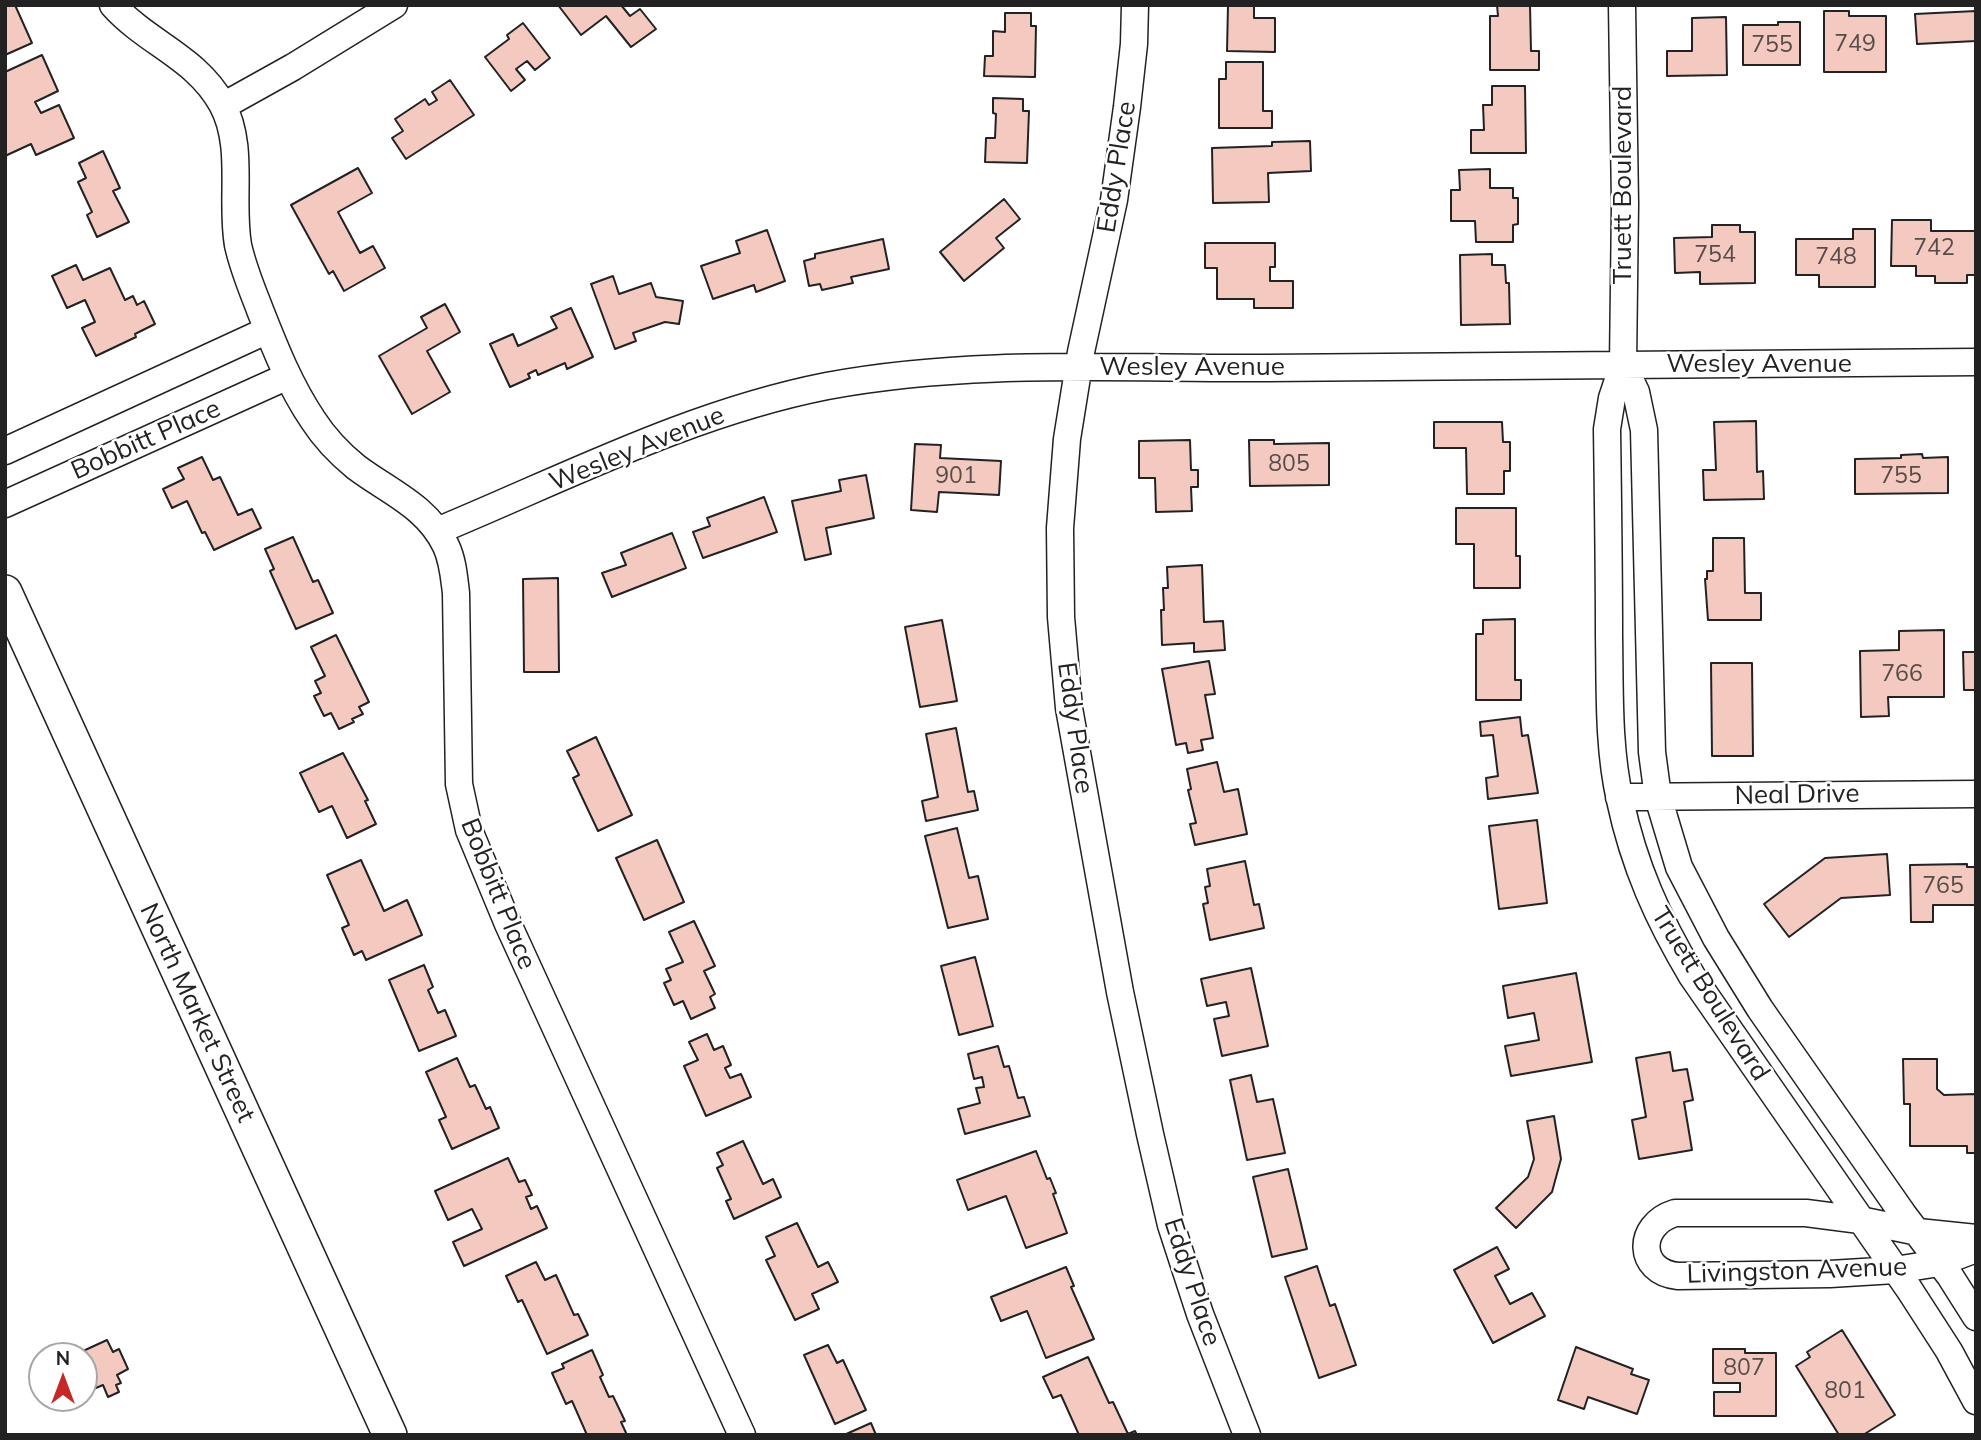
<!DOCTYPE html>
<style>
body{margin:0}
#map{position:relative;width:1981px;height:1440px;overflow:hidden;background:#fff;font-family:Mulish,sans-serif}
canvas{display:block}
.frame{position:absolute;inset:0;border:7px solid #222;pointer-events:none}
.north{position:absolute;left:28px;top:1342px;width:70px;height:70px;box-sizing:border-box;background:#fff;border:2px solid #a7a7a7;border-radius:50%;rotate:0deg;font-size:19px;font-weight:700;line-height:28px;text-align:center;color:#222}
.north::after{content:'';display:block;margin:auto;width:24px;height:32px;background:#c62828;clip-path:polygon(50% 0,100% 100%,50% 72%,0 100%)}
</style>
<div id="map">
<canvas width="1981" height="1440"></canvas>
<div class="frame"></div>
<div class="north">N</div>
</div>
<script>
const g = document.querySelector('canvas').getContext('2d');
g.lineJoin = 'round';
function fill(path, color) { g.fillStyle = color; g.fill(path, 'evenodd'); }
function trace(path, color, width, dash) { g.strokeStyle = color; g.lineWidth = width; g.lineCap = dash ? 'butt' : 'round'; g.setLineDash(dash || []); g.stroke(path); }
function write(font, color, halo, rows, align = 'center') {
  g.font = font + ' Mulish,sans-serif'; g.lineWidth = 5; g.setLineDash([]); g.textBaseline = 'middle'; g.strokeStyle = halo; g.fillStyle = color; for (const [text, x, y, turn = 0] of rows) {
    g.save(); g.translate(x, y); g.rotate((+turn || 0) * Math.PI / 180); g.textAlign = isNaN(turn) ? turn : align; if (halo) g.strokeText(text, 0, 0); g.fillText(text, 0, 0); g.restore();
  }
}
const building = new Path2D(`
 M5,5h10l17,38 -27,12z
 M558,5h63l9,11 10,-7 16,20 -25,18 -25,-31 -25,19z
 M1228,5h26v13h21v34l-48,-1z
 M1497,5h33l1,46h8v19h-49v-54h8z
 M1824,11h25v5h37v56h-62z
 M1976,11v30l-59,3 -2,-30z
 M1005,13h26v13h5l-1,51 -51,-1 1,-20h8v-25l12,1z
 M1726,17l1,58 -60,1v-25h25v-33z
 M1778,22h22v43h-57v-40h35z
 M523,23l27,35 -15,12 -8,-9 -11,8 9,11 -14,11 -26,-34 24,-18 -2,-4z
 M42,55l16,36 -23,11 6,11 18,-8 15,33 -38,17 -5,-11 -26,12v-84z
 M1226,62h37v49h9v17h-53v-49h7z
 M450,80l24,35 -68,44 -14,-21 11,-7 -8,-12 30,-20 4,6 8,-5 -5,-8z
 M1492,86h33l1,67h-55v-23h13l-1,-25h9z
 M993,98l30,1v12h6l-2,52 -42,-1 1,-24h9l1,-24 -3,-1z
 M1310,141l1,30 -43,2 1,29 -56,1 -1,-55 60,-2v-4z
 M103,151l17,37 -7,3 16,31 -32,15 -10,-22 5,-3 -14,-30 8,-4 -7,-15z
 M358,168l14,25 -34,19 22,41 13,-7 12,22 -41,23 -11,-20 -4,3 -38,-69z
 M1490,169v19h23v10h5v26l-5,1v17h-37l-1,-21h-24v-31h9l-1,-20z
 M1004,199l16,20 -24,19 8,10 -40,33 -24,-29z
 M1892,220h39v11h45v44h-9v8h-32v-7h-19v-10h-25z
 M1712,225h28v7h15v51l-55,1v-12l-25,1 -1,-35 38,-1z
 M1853,229h22v58h-56v-12h-23v-36h57z
 M767,230l18,51 -29,11 -2,-7 -41,14 -12,-33 39,-13 -4,-12z
 M883,239l6,30 -38,8 2,6 -31,7 -2,-6 -11,2 -5,-25 11,-3v-4z
 M1205,243h70v24h-5v14h23v27h-39v-9h-37v-31h-12z
 M1492,254v11h13l1,18h3l1,41 -49,1 -1,-70z
 M76,265l7,15 27,-12 15,32 8,-4 4,9 7,-4 11,23 -20,10 1,3 -40,19 -14,-28 13,-6 -10,-22 -18,8 -15,-32z
 M613,276l6,18 32,-11 5,14 27,4 -4,23 -14,-2 -32,11 3,8 -21,8 -24,-65z
 M445,304l15,28 -33,19 23,41 -38,22 -33,-58 48,-28 -6,-11z
 M571,308l22,49 -26,12 -2,-6 -27,12 -2,-5 -8,4 2,4 -20,9 -20,-43 23,-10 5,12 39,-18 -6,-11z
 M1756,421l1,51 6,-1 1,28 -60,1 -1,-30h13l-2,-48z
 M1434,422h68l1,20h7v29h-6v23h-37l-1,-46h-32z
 M1190,440l1,30h7v17h-7l1,24 -36,1 -1,-34h-16v-37z
 M1249,440h25v4l55,-1v42l-79,1z
 M915,444l26,1 -1,13 61,3 -2,34 -60,-3 -2,20 -26,-2z
 M1922,454l1,4 25,-1v36l-93,1v-35l46,-1v-3z
 M202,457l11,23 7,-3 18,38 14,-6 9,19 -47,22 -9,-18 -3,1 -15,-32 -15,7 -9,-19 21,-10 -6,-11z
 M866,475l8,43 -48,10 5,26 -26,6 -13,-59 49,-10 -2,-11z
 M764,497l13,35 -74,26 -10,-26 17,-6 -3,-8z
 M1456,508h60v48h4v32h-46v-44h-18z
 M672,533l14,35 -74,29 -10,-24 24,-8 -5,-12z
 M293,537l20,45 5,-2 15,33 -37,16 -26,-58 4,-2 -9,-20z
 M1713,538h31l1,55h16v27h-53l-3,-41h2v-8h6z
 M1202,565l2,57 19,-1 2,29 -31,2v-9l-32,2 -1,-35h3l-1,-22h5l-1,-21z
 M558,578l1,94h-35l-1,-93z
 M1515,619v61h6v20h-45v-66h7v-14z
 M942,620l15,81 -37,6 -15,-80z
 M1944,630v67h-56l1,19 -28,1 -1,-66 39,-1v-19z
 M336,635l33,67 -10,5 4,7 -11,5 2,3 -15,7 -8,-16 -7,3 -10,-20 7,-3 -6,-12 10,-5 -14,-29z
 M1963,652h13v38h-12z
 M1209,661l6,33 -10,1 8,43 -12,2 2,10 -15,3 -2,-10 -10,2 -14,-76z
 M1711,663h41l1,93h-41z
 M1520,717l2,19 6,-1 10,58 -50,6 -2,-21 12,-2 -5,-41 -12,1 -1,-14z
 M956,728l12,64 6,-1 4,19 -52,11 -4,-20 16,-4 -12,-63z
 M596,737l36,78 -34,16 -25,-53 6,-3 -12,-24z
 M343,753l25,47 -3,1 11,23 -29,14 -15,-32 -13,6 -19,-39z
 M1217,762l7,30 14,-3 9,45 -52,11 -5,-21 6,-1 -8,-33 3,-1 -4,-20z
 M1537,820l10,83 -48,6 -10,-83z
 M957,828l12,50 9,-2 10,43 -40,9 -23,-92z
 M657,840l27,62 -40,18 -28,-62z
 M1887,854l3,41 -49,3 -52,39 -25,-33 61,-46z
 M361,860l23,51 23,-11 15,35 -56,25 -4,-9 -8,4 -12,-27 7,-3 -22,-50z
 M1245,861l9,44 5,-1 5,24 -54,12 -7,-36 5,-1 -3,-16 5,-1 -3,-17z
 M1967,864v3h9v38h-43v17h-22l-1,-57z
 M694,921l21,45 -11,5 11,23 -5,3 5,11 -24,11 -8,-18 -9,4 -10,-22 7,-3 -5,-11 17,-7 -14,-30z
 M975,957l18,69 -34,9 -18,-69z
 M424,965l9,22 -5,3 10,23 7,-3 11,26 -37,15 -30,-71z
 M1251,968l17,78 -46,10 -8,-37 15,-3 -3,-14 -19,4 -6,-27z
 M1576,973l16,89 -81,14 -6,-30 34,-6 -5,-27 -26,5 -5,-32z
 M707,1034l7,16 9,-4 8,19 -6,3 5,10 11,-4 10,23 -45,19 -22,-50 14,-6 -9,-18z
 M998,1046l6,21 5,-1 9,32 6,-1 6,19 -65,18 -7,-25 22,-6 -4,-15 8,-1 -2,-10 -8,2 -6,-25z
 M1670,1052l3,19 14,-2 6,31 -9,2 8,48 -53,9 -7,-39 14,-3 -10,-59z
 M457,1058l13,29 5,-2 11,24 4,-2 9,21 -47,21 -13,-29 7,-3 -20,-45z
 M1903,1059h34v30l7,6 32,-1v59h-9v-7h-57v-42h-6z
 M1251,1075l6,27 16,-3 12,54 -38,7 -17,-80z
 M1554,1116l7,43 -9,33 -36,36 -20,-20 32,-31 6,-18 -7,-38z
 M743,1141l20,43 10,-5 8,18 -47,22 -8,-18 5,-2 -14,-31 6,-3 -6,-12z
 M1036,1151l11,28 3,-1 6,15 -3,1 14,39 -41,15 -20,-52 -38,14 -11,-30z
 M508,1158l11,24 6,-2 7,15 -6,2 5,12 6,-3 10,22 -83,38 -11,-24 29,-13 -10,-20 -24,11 -13,-29z
 M1288,1169l19,80 -35,8 -19,-80z
 M797,1223l21,44 10,-5 10,20 -26,12 7,15 -24,11 -29,-60 9,-4 -9,-19z
 M1497,1247l12,22 -14,7 15,28 22,-11 13,23 -52,27 -39,-73z
 M536,1262l9,18 11,-5 18,40 4,-1 10,21 -41,19 -25,-54 -4,2 -12,-26z
 M1317,1266l13,40 5,-2 21,61 -37,13 -34,-101z
 M1066,1267l8,19 -3,1 23,52 -48,19 -19,-47 -26,10 -10,-24z
 M1842,1330l53,85 -32,20h-24l-43,-69 14,-9 -3,-5z
 M107,1340l6,12 6,-3 9,20 -11,6 4,8 -5,2 3,7 -11,5 -5,-12 -19,8v-37h-5l5,-2 -1,-3z
 M828,1345l9,18 6,-3 23,50 -31,14 -31,-69z
 M1576,1347l57,22 -2,5 18,6 -12,34 -49,-17 -4,12 -26,-9z
 M1713,1349h32v4h31v63h-62v-24h26v-9h-27z
 M592,1350l11,25 -3,2 9,20 4,-1 12,25 -4,1 6,13h-40l-15,-34 -6,3 -14,-31 12,-5 -2,-4z
 M1088,1357l21,46 4,-1 15,32 7,-3 2,4h-58l-18,-40 -8,3 -10,-21z
 M871,1423l5,12h-32z`);
const minor = new Path2D(`
 M113,5c35,39 83,52 109,99 23,42 8,95 16,141 5,23 14,44 22,65 15,38 30,76 53,110 11,17 27,34 43,47 33,25 71,39 90,79 7,15 8,31 10,47l3,191 10,46 39,94 234,511
 M1135,5l-1,39 -7,63 -13,93 -33,152 -14,87 -7,89 1,89 8,91 51,284 30,142 21,91 29,89 47,121
 M1622,5l3,199 -2,161 -11,33 -5,31c1,69 2,138 2,207 1,55 -1,111 11,164 14,66 38,119 72,176l217,313 40,62 27,50
 M223,106l70,-39 101,-62
 M1623,365l13,27 8,38 8,322 6,45 21,70 37,71 44,71 143,205 47,62 26,41
 M5,451l263,-121
 M5,504l283,-128
 M437,531c128,-53 253,-118 390,-145 146,-27 293,-17 440,-18 236,-2 473,-4 709,-6
 M1619,797l357,-3
 M1976,1238l-58,-6 -58,-12 -54,-7h-131c-39,12 -38,59 3,63l152,-2 65,-4 44,-7 37,-14`);
const major = new Path2D(`
 M5,592l385,843`);
const numberNames = [
 ["749",1855,44],
 ["755",1772,45],
 ["742",1934,248],
 ["754",1715,255],
 ["748",1836,257],
 ["805",1289,464],
 ["901",956,476],
 ["755",1901,476],
 ["766",1902,674],
 ["765",1943,886],
 ["807",1744,1368],
 ["801",1845,1391]
];
const streetNames = [
 ["Eddy Place",1117,167,-81],
 ["Truett Boulevard",1623,185,-90],
 ["Wesley Avenue",1759,364],
 ["Wesley Avenue",1192,367],
 ["Bobbitt Place",146,440,-24],
 ["Wesley Avenue",637,449,-22],
 ["Eddy Place",1075,728,82],
 ["Neal Drive",1797,795,-1],
 ["Bobbitt Place",498,894,68],
 ["Truett Boulevard",1710,994,58],
 ["North Market Street",197,1013,65],
 ["Livingston Avenue",1797,1271,-2],
 ["Eddy Place",1192,1282,72]
];
fill(building, '#f3c9c0');
trace(building, '#222', 2);
trace(minor, '#222', 29);
trace(major, '#222', 36);
trace(minor, '#fff', 26);
trace(major, '#fff', 33);
write('23px', '#564c4a', null, numberNames);
write('26px', '#222', '#fff', streetNames);
</script>
